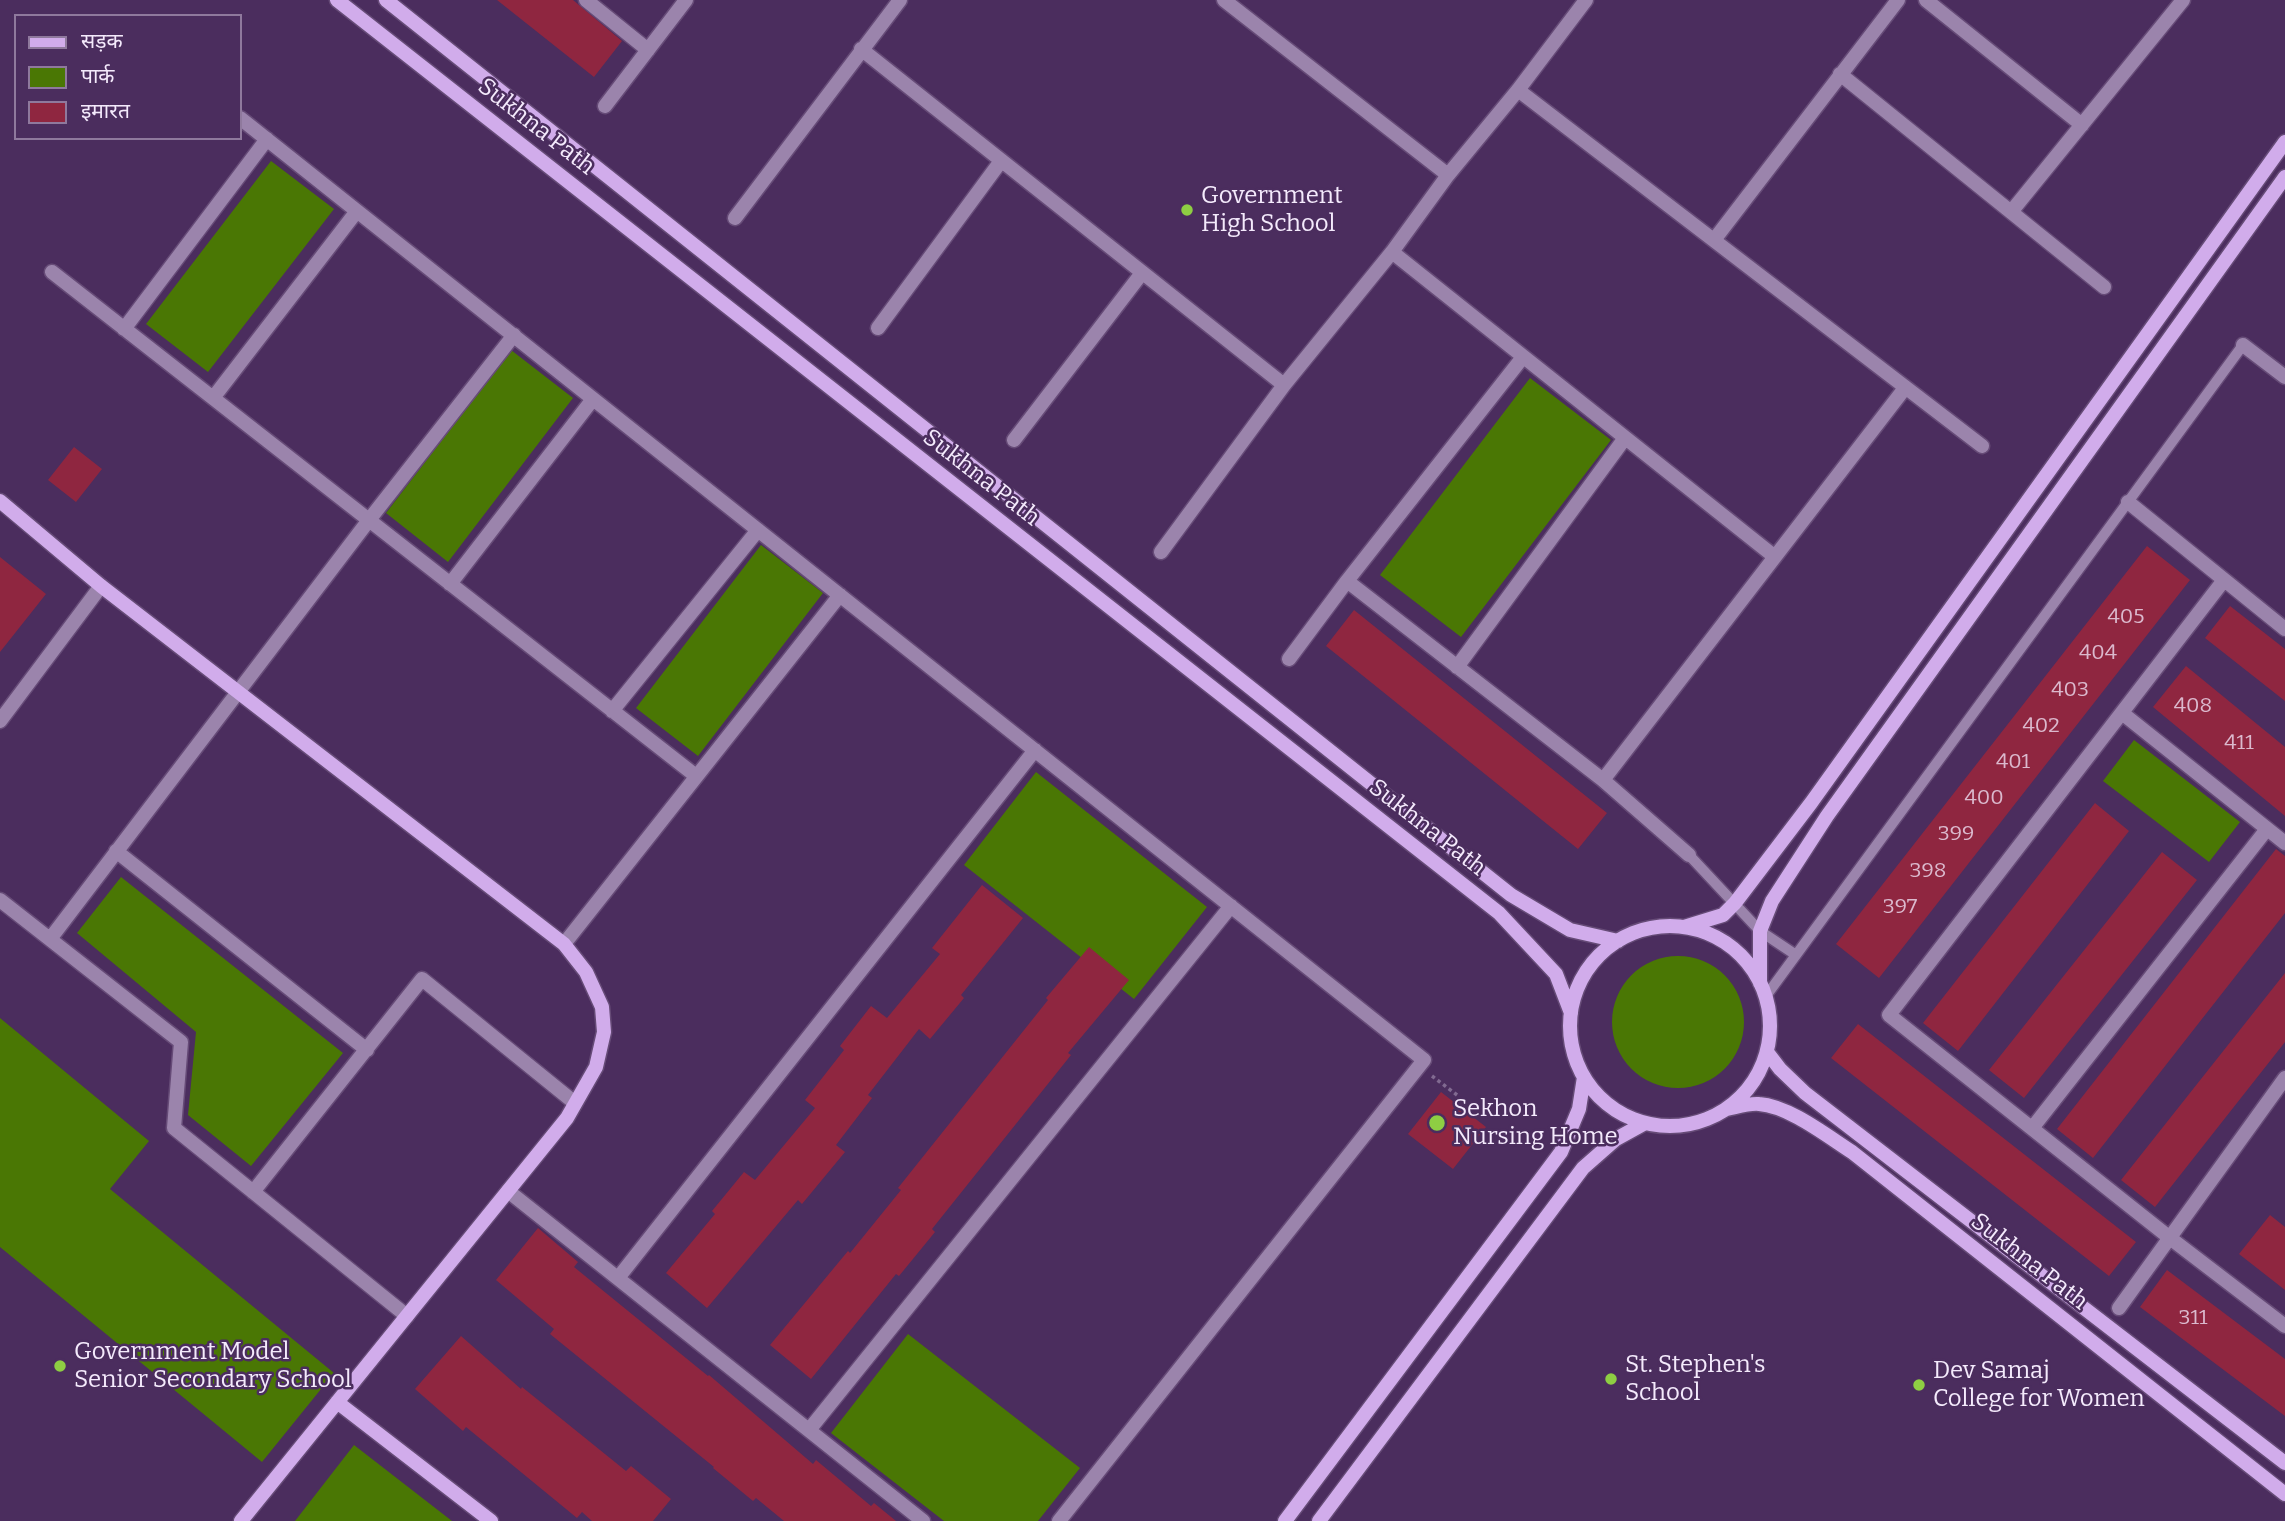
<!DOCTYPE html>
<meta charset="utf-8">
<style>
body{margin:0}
#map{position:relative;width:2285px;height:1521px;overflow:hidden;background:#4b2d5e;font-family:Bitter,"Noto Sans Devanagari",serif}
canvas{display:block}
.legend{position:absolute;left:14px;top:14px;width:228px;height:126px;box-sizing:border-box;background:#4b2d5e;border:2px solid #8f799d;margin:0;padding:9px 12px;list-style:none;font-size:21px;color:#f4eafc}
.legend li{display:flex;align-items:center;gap:14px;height:35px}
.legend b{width:35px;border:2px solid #8f799d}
</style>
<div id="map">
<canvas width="2285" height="1521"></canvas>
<ul class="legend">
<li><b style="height:9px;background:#d1aceb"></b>सड़क</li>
<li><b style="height:19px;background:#4a7704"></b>पार्क</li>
<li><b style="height:19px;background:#8f2640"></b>इमारत</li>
</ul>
</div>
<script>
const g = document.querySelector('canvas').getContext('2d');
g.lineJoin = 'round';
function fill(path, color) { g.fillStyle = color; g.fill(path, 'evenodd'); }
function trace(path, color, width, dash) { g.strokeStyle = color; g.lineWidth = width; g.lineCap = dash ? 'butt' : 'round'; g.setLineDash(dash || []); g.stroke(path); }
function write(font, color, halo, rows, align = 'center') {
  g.font = font + ' Bitter,serif'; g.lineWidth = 5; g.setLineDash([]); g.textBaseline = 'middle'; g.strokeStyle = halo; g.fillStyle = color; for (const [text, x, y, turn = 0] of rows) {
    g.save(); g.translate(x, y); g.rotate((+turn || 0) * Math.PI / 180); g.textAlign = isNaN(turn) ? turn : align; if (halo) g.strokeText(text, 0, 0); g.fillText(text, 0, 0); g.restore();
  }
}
const green = new Path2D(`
 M271,161l63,48 -126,163 -62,-48z
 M511,350l62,48 -125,164 -62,-49z
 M1530,378l81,62 -150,197 -81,-62z
 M761,545l62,48 -125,163 -62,-48z
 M2134,740l106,82 -31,40 -106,-81z
 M1036,772l171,135 -73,92 -170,-134z
 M121,877l222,176 -92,113 -63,-51 8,-83 -119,-99z
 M1612 1022a66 66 0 1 1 132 0a66 66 0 1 1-132 0Z
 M0,1018l149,123 -39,48 224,184 -72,89 -262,-215z
 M908,1334l172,134 -42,53h-94l-113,-88z
 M354,1445l98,76h-157z`);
const building = new Path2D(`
 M497,0h76l49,41 -28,36z
 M74,447l28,22 -26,33 -28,-22z
 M2147,546l43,34 -311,398 -43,-34z
 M0,557l46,37 -46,58z
 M2230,606l55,43v52l-80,-63z
 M1354,610l253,203 -29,36 -252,-203z
 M2186,666l99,81v69l-132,-109z
 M2095,803l34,28 -171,220 -35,-28z
 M2276,849l9,7v57l-192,245 -36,-29z
 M2162,852l35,28 -173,218 -35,-28z
 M982,885l41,33 -62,77 3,3 -34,41 -11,-10 -51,66 4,3 -36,47 9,7 -43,52 -4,-4 -91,108 -41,-35 49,-59 -3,-3 32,-39 11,8 60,-72 -10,-8 39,-50 -4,-4 31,-40 16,12 53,-64 -8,-6z
 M1089,947l40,33 -61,73 3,2 -139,174 3,3 -36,44 -3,-2 -85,105 -41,-34 78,-94 2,2 51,-63 -3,-2 150,-188 -2,-2z
 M2285,973v69l-130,165 -34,-27z
 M1858,1024l278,218 -27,34 -278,-218z
 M1441,1092l45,35 -33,42 -45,-35z
 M2270,1215l15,12v63l-46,-36z
 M538,1228l40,34 -4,5 134,109 1,-1 104,89 3,-4 55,46 3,-3 22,18h-112l-28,-23 -3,3 -40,-33 1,-1 -164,-133 4,-5 -58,-49z
 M2167,1270l118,89v57l-145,-109z
 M461,1336l60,53 1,-2 104,84 5,-5 40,33 -18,22h-61l-10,-9 -5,6 -111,-91 -3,4 -48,-42z`);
const path = new Path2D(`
 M1432,1076l25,19`);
const lane = new Path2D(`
 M1689,855l71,76 36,24
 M1766,996l477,-651`);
const street = new Path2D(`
 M586,0l62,50
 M1224,0l224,175
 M1926,0l156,125
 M861,49l423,336
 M1840,74l264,213
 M1518,90l464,356
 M605,106l81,-106
 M240,118l1184,942 -365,461
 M2011,212l172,-212
 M735,218l165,-218
 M1714,240l184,-240
 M1392,252l383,305
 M52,272l644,504
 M878,328l123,-167
 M124,329l143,-190
 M2243,345l42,32
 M213,398l144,-187
 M1014,440l128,-167
 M2128,502l157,127
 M1161,552l123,-167 108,-133 56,-77 70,-85 68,-90
 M2224,580l-335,435 281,223 115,88
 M1347,581l256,199 86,75
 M450,584l143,-185
 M1289,659l58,-78 176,-224
 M1457,667l168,-229
 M612,711l146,-181
 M2122,713l163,130
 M0,721l101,-135
 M1603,780l302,-392
 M116,851l251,199
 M0,900l181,142 -7,86 233,188
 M50,939l319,-419 145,-185
 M564,944l276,-349
 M2033,1127l234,-298
 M508,1191l415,330
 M253,1192l169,-213 153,124
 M618,1278l417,-528
 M2119,1308l166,-230
 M809,1430l422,-524`);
const secondary = new Path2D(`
 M337,0l1162,913 57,61 15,39
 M386,0l1125,895 59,35 48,11
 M0,501l101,85 463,358 22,28 16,35 2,25 -8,35 -29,51 -326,403
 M1570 1026a100 100 0 1 1 200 0a100 100 0 1 1-200 0Z
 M1684,927l39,-12 12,-12 76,-100 474,-661
 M1760,983v-52l12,-30 55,-85 458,-639
 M1767,1052l13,17 25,24 480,370
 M1727,1109c10,-2 22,-6 32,-5 30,2 68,32 93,48l433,342
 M337,1402l154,119
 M1285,1521l276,-369 18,-43 5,-32
 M1319,1521l264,-353 33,-29 29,-16`);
const markers = [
 [1187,210,7,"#8ece43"],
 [1437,1123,9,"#8ece43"],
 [60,1366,7,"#8ece43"],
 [1611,1379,7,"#8ece43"],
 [1919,1385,7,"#8ece43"]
];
const numberNames = [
 ["405",2126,617],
 ["404",2098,653],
 ["403",2070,690],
 ["408",2193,706],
 ["402",2041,726],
 ["411",2239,743],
 ["401",2013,762],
 ["400",1984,798],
 ["399",1956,834],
 ["398",1928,871],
 ["397",1900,907],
 ["311",2193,1318]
];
const streetNames = [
 ["Sukhna Path",536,127,38],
 ["Sukhna Path",981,478,38],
 ["Sukhna Path",1427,828,38],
 ["Sukhna Path",2029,1262,38]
];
const poiNames = [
 ["Government",1201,196],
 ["High School",1201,224],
 ["Sekhon",1453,1109],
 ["Nursing Home",1453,1137],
 ["Government Model",74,1352],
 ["Senior Secondary School",74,1380],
 ["St. Stephen's",1625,1365],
 ["School",1625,1393],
 ["Dev Samaj",1933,1371],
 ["College for Women",1933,1399]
];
fill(green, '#4a7704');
fill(building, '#8f2640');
trace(lane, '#664b77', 13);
trace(street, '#664b77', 17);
trace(secondary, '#664b77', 17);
trace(path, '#816a91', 3.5, [3.5, 3.5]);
trace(lane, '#9b84ac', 10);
trace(street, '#9b84ac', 14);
trace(secondary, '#d1aceb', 14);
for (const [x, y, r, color] of markers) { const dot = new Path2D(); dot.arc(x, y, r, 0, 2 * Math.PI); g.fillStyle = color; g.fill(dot); trace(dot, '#4b2d5e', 2.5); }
write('21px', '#dbb9cd', null, numberNames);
write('24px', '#f4eafc', '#4b2d5e', streetNames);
write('24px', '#f4eafc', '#4b2d5e', poiNames, 'left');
</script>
